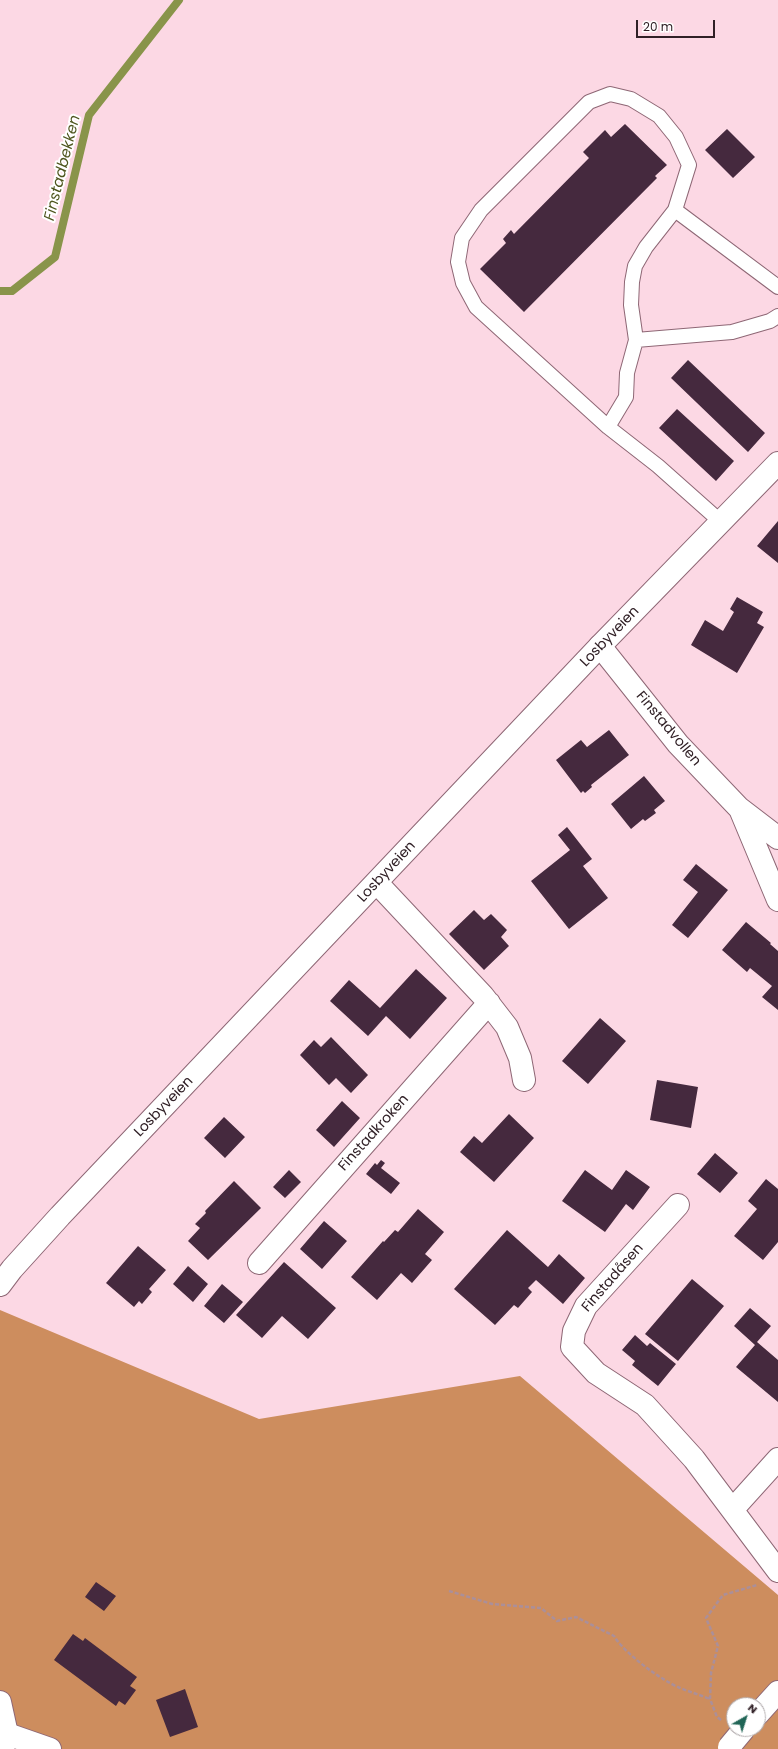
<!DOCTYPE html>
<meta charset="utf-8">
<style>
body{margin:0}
#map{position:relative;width:778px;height:1749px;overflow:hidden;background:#fcd8e4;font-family:Poppins,sans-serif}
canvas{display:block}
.north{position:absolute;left:726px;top:1697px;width:40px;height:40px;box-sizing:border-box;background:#fff;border:1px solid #aca6a8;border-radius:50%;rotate:39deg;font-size:11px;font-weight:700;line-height:16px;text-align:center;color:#302026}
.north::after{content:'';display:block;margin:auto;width:14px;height:18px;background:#206556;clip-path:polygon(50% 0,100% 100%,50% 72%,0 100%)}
.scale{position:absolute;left:636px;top:20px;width:79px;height:18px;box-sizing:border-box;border:2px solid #302026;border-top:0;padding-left:5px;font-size:12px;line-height:14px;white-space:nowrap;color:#302026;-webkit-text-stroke:3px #fff;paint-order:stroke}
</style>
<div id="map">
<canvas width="778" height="1749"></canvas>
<div class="north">N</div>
<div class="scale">20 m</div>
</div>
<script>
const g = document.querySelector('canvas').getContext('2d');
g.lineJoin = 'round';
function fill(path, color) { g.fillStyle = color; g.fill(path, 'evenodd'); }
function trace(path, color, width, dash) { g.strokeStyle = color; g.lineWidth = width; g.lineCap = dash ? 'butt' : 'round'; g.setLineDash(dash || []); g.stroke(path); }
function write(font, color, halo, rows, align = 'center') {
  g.font = font + ' Poppins,sans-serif'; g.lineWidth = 4; g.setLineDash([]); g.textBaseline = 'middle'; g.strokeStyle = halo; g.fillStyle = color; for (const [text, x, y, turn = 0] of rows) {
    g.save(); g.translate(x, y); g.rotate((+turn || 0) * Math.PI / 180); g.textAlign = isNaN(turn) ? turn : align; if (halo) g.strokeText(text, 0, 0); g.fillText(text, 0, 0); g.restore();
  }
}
const forest = new Path2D(`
 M0,1310l259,109 261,-43 258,219v154h-758l-20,-44zM734,1705h24v24h-24z`);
const stream = new Path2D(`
 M0,291h12l43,-34 34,-142 90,-115`);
const building = new Path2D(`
 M625,124l42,41 -12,11 2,2 -133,134 -44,-43 26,-26 -3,-4 8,-9 3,4 75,-76 -6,-6 22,-22 6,7z
 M727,129l28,28 -22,21 -28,-28z
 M688,360l77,73 -17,19 -77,-74z
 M677,409l57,52 -18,20 -57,-53z
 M778,521v42l-21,-17z
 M737,597l26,15 -6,11 7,4 -27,46 -46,-28 14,-25 18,11 11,-19 -4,-3z
 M609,730l20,25 -38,30 1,2 -7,6 -2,-2 -2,2 -25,-33 25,-20 6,7z
 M644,776l21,25 -11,9 2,3 -11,8 -2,-2 -12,10 -20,-25z
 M567,827l25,32 -9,7 25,32 -39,31 -38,-48 39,-31 -12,-15z
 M696,864l32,26 -40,48 -16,-13 26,-33 -15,-12z
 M474,910l10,10 7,-6 16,16 -6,7 8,9 -25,24 -35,-36z
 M746,922l25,21 -1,1 8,7v59l-16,-13 10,-11 -22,-18 -3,4 -25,-22z
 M416,969l31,29 -37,41 -24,-23 -18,20 -38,-35 19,-21 31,28z
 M600,1018l26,23 -38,43 -26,-23z
 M331,1037l37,38 -17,18 -15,-15 -7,7 -29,-30 14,-15 7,7z
 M657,1080l41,7 -7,41 -41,-8z
 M342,1101l18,17 -26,29 -18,-17z
 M509,1114l25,24 -40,44 -34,-30 14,-16 8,7z
 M224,1117l21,20 -20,21 -21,-20z
 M715,1153l23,20 -18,20 -23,-19z
 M381,1160l4,3 -4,5 19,15 -9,11 -25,-20 9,-11 2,2z
 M289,1170l12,12 -16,16 -12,-11z
 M585,1170l27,20 14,-20 24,17 -17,23 -7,-6 -21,28 -43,-31z
 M766,1179l12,10v53l-15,18 -29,-24 23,-27 -9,-8z
 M234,1181l27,27 -53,52 -20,-19 12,-13 -5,-4 11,-11 -1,-2z
 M418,1209l26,23 -19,22 7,6 -20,23 -11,-10 -24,27 -26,-23 32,-36 1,1 11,-12 3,2z
 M324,1221l23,20 -25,28 -22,-20z
 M507,1230l41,37 11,-13 26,24 -22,26 -27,-24 -8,8 4,4 -14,16 -4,-3 -19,20 -41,-36z
 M138,1246l28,24 -17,19 3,3 -10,12 -3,-3 -5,6 -28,-24z
 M284,1262l52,46 -28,31 -26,-23 -20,22 -26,-23z
 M188,1266l20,18 -15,18 -20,-18z
 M692,1279l32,27 -46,55 -33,-27z
 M222,1284l21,18 -19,21 -20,-17z
 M750,1308l21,18 -14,16 21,18v42l-42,-35 19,-22 -21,-19z
 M635,1335l12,11 3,-3 26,21 -18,22 -26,-21 3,-4 -13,-11z
 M96,1582l20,14 -12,15 -19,-14z
 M73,1634l10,7 2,-3 52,39 -7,9 6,4 -11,15 -6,-4 -3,5 -62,-46z
 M185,1689l13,38 -28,10 -14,-37z`);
const path = new Path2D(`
 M449,1591l43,13 49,4 16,13 19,-4 38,19c11,18 47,44 66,52 10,4 20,7 30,11
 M721,1720l-4,-3 -7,-18 1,-26 7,-27 -12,-28 17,-23 34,-10`);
const lane = new Path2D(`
 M675,210l103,77
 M636,340l96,-8 38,-11 8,-5
 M608,427l18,-30 1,-24 9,-33 -5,-35 1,-23 3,-16 11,-19 29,-37 14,-45 -13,-28 -17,-21 -28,-17 -21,-5 -21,8 -108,108 -19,28 -4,24 5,21 13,24 132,120 50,39 63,56`);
const street = new Path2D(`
 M600,646l78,98 61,64 39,30
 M740,809l38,91
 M377,883l106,113 24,31 13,31 4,22
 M678,1205l-92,101 -12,25 -2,16 24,26 49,32 49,54 84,112
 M259,1263l230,-260
 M733,1509l45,-50
 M7,1734l43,15`);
const secondary = new Path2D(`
 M0,1285l12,-16 48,-53 540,-570 178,-183
 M0,1702l7,32 -4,15
 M758,1714l20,-22`);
const secondaryBridge = new Path2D(`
 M729,1747l15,-18`);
const streetNames = [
 ["Losbyveien",610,637,-46],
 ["Finstadvollen",668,729,50],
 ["Losbyveien",387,872,-47],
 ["Losbyveien",164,1107,-46],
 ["Finstadkroken",374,1133,-48],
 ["Finstadåsen",613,1278,-49]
];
const waterNames = [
 ["Finstadbekken",63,168,-76]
];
fill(forest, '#cd8d5e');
trace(stream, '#89944a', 8);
fill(building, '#45293e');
trace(lane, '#8e6775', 16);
trace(street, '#8e6775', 24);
trace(secondary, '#8e6775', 24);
trace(path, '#ab8f99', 2.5, [4, 2]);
trace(lane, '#fff', 14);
trace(street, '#fff', 22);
trace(secondary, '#fff', 22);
trace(secondaryBridge, '#8e6775', 24, []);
trace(secondaryBridge, '#fff', 22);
write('14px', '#302026', '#fff', streetNames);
write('italic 15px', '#4e551e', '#fff', waterNames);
</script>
